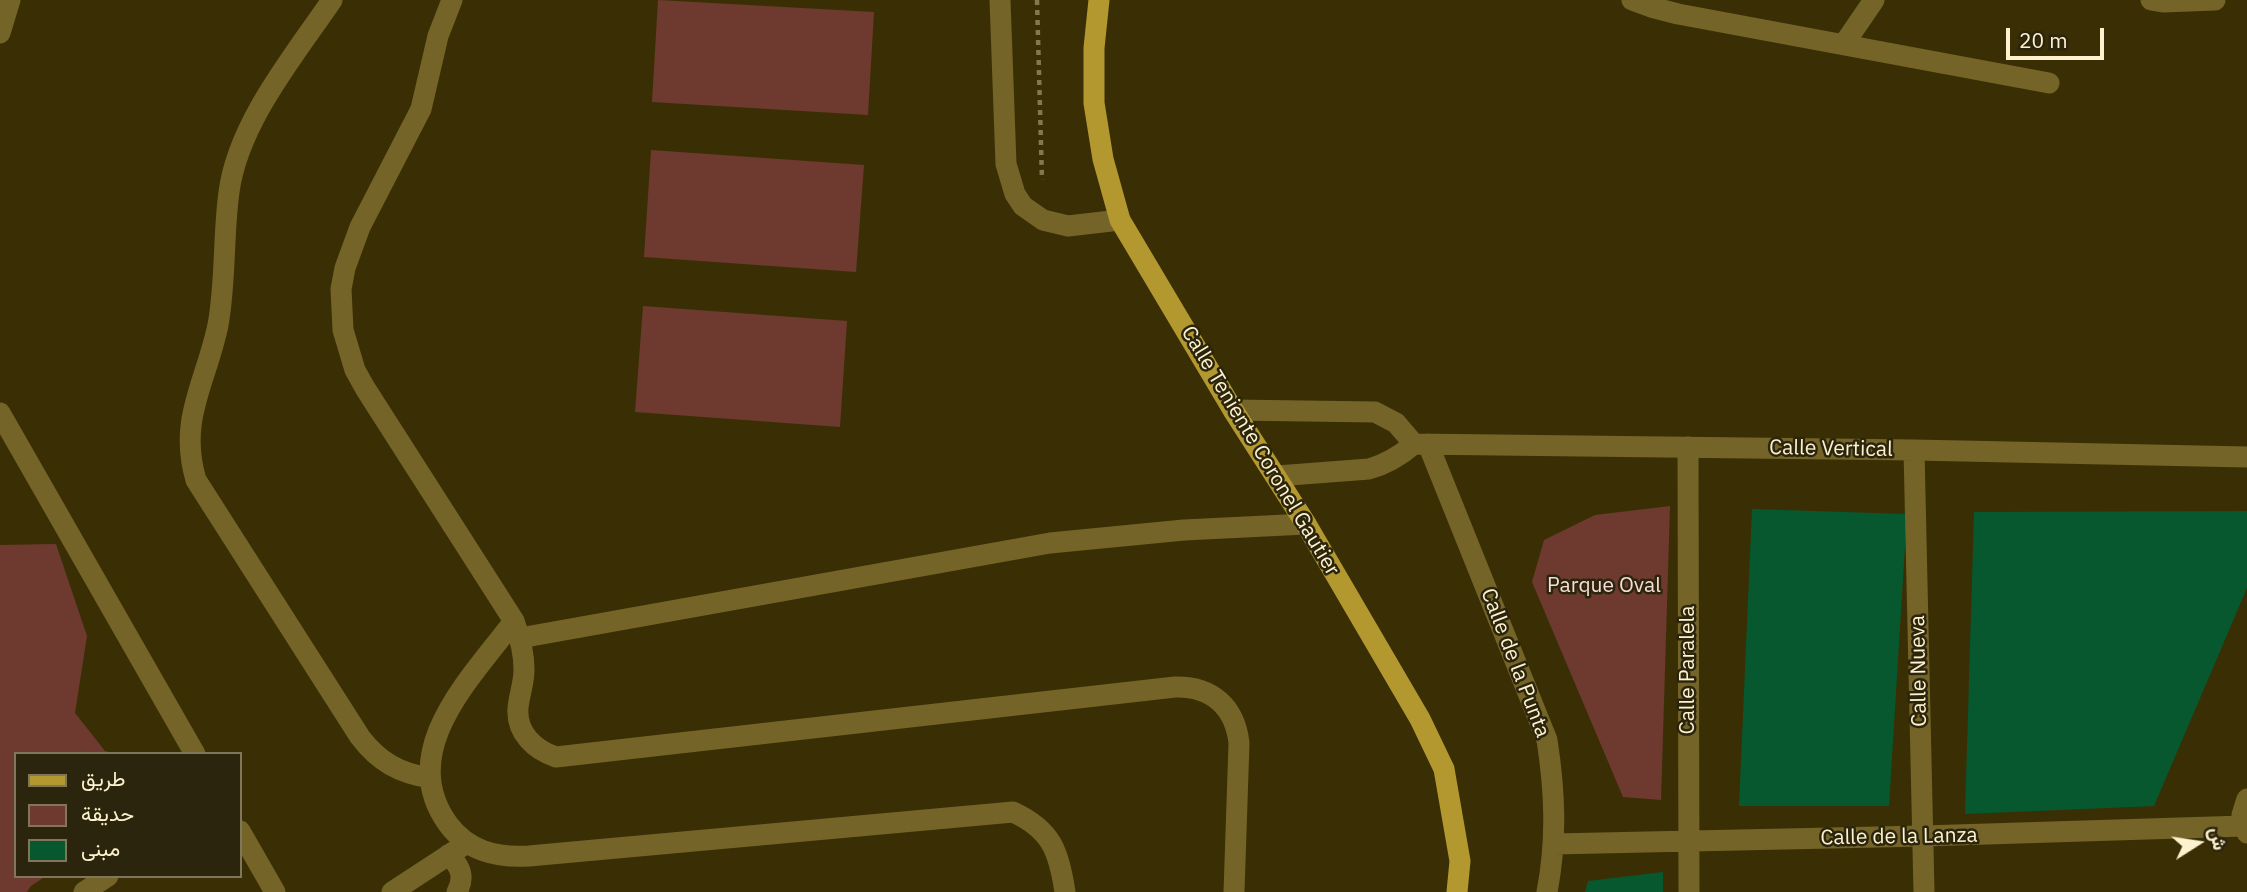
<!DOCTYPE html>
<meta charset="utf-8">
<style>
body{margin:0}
#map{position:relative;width:2247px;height:892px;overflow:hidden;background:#3a2f04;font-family:"IBM Plex Sans",Vazirmatn,sans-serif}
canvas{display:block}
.legend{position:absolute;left:14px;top:752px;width:228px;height:126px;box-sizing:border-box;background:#2c250d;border:2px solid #80775a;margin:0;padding:9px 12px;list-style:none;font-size:21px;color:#fdf2cd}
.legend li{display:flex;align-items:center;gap:14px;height:35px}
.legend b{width:35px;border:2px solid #80775a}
.north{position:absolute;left:2163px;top:808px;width:70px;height:70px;-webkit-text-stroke:5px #2c250d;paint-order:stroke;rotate:78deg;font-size:19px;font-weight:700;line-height:28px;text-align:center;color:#fdf2cd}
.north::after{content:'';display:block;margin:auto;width:24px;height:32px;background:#fdf2cd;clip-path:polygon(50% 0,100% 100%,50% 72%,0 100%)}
.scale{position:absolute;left:2006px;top:28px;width:98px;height:32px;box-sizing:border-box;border:4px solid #fdf2cd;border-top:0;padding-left:9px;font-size:21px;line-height:24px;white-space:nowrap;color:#fdf2cd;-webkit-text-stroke:5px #2c250d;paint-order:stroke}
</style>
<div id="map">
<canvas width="2247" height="892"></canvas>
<ul class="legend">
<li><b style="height:9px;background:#b39830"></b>طريق</li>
<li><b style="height:19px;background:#6e3a2f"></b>حديقة</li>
<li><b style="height:19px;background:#07582e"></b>مبنى</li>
</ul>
<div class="north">ش</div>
<div class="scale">20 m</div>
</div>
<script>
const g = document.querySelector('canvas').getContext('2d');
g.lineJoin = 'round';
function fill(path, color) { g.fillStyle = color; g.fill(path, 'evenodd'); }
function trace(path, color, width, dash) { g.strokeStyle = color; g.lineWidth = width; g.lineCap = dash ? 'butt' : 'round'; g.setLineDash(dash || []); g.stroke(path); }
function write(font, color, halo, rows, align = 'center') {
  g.font = font + ' "IBM Plex Sans",sans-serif'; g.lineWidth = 5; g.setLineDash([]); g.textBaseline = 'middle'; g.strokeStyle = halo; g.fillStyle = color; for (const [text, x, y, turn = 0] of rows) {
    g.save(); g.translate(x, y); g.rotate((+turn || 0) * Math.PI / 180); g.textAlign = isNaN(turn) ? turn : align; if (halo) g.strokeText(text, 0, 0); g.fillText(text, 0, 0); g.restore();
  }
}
const green = new Path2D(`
 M658,0l216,12 -6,103 -216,-13z
 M651,150l213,15 -8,107 -212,-15z
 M643,306l204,15 -7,106 -205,-15z
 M1670,506l-9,294 -38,-3 -91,-215 12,-42 51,-25z
 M56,544l31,92 -12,77 30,38 13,3h-102v122h30l-15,10 -4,6h-27v-347z`);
const building = new Path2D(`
 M1752,509l155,5 -18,292h-150z
 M2247,511v77l-93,218 -189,8 9,-302z
 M1663,872v20h-78l3,-11z`);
const path = new Path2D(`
 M1037,0l5,180`);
const minor = new Path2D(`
 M332,0c-38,56 -94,123 -103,192 -6,43 -3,89 -11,133 -12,58 -40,94 -22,155l164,257c19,25 39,36 70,41
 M452,0l-14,36 -17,73 -61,118 -15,41 -4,21 2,41 12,40 10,18 149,233c6,16 10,32 10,49 0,13 -5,26 -6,38 -2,25 17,42 38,49l619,-70c37,-1 60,20 64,56l-5,149
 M1000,0l6,164 9,30 8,12 20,14 25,6 52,-6
 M1632,0l19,7 27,7 371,69
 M2151,0l12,2 52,-2
 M0,33l10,-33
 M1844,44l30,-44
 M1233,410l142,2 21,11 18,21
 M0,413l195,341
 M1414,444l500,6 333,7
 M1428,444l119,296c8,52 10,100 0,152
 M1688,447l1,445
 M1914,450l10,442
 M1277,476l92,-7c18,-5 31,-13 45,-25
 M514,621c-42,56 -119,130 -66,203 20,27 48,34 81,32l484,-44c39,18 46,40 52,80
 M520,638l530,-95 134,-13 122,-6
 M2247,799l-5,16 5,18
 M240,831l35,61
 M1554,844l369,-8 321,-10
 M448,855c13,11 17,22 9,37
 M84,892l24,-16
 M392,892l75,-49`);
const major = new Path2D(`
 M1099,0l-5,48v55l9,56 17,61 113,190 73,114 114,195 24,50 16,92 -3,31`);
const streetNames = [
 ["Calle Vertical",1831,449,1],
 ["Calle Teniente Coronel Gautier",1260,451,59],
 ["Calle de la Punta",1515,663,69],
 ["Calle Paralela",1688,670,-90],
 ["Calle Nueva",1919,671,-91],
 ["Calle de la Lanza",1899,837,-1]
];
const parkNames = [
 ["Parque Oval",1604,586]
];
fill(green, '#6e3a2f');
fill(building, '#07582e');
trace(path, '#83784f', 4.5, [5, 5]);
trace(minor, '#756428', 21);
trace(major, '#b39830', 21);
write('21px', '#fdf2cd', '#2c250d', streetNames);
write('21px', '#f6dcd6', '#2c250d', parkNames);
</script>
